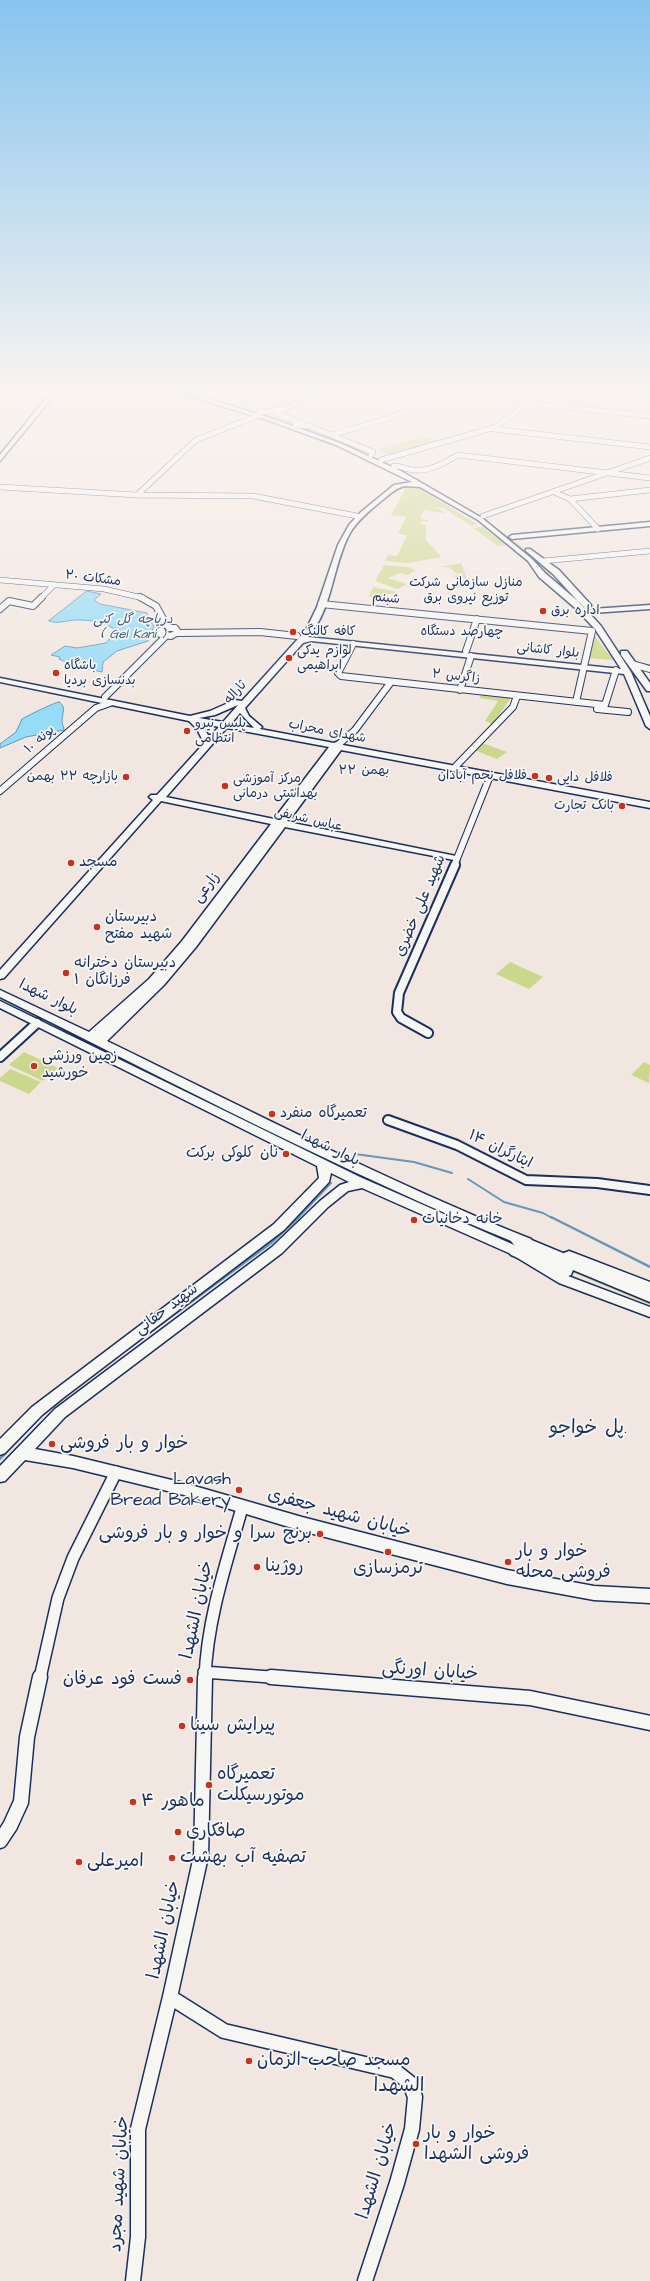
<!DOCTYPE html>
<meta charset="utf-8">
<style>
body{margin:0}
canvas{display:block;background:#f2e7e0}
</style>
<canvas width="650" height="2281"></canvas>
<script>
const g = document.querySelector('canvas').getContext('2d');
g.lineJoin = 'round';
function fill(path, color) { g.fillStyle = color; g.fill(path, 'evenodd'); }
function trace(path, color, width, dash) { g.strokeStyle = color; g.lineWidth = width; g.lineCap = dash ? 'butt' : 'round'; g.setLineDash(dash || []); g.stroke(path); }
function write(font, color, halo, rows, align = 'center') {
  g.font = font + ' "Architects Daughter","Playpen Sans Arabic",sans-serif'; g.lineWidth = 3.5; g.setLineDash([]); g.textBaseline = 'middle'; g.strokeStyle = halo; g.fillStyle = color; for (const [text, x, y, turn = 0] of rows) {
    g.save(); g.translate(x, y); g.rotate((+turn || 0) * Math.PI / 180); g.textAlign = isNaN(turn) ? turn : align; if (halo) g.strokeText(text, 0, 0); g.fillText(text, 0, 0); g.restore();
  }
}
const green = new Path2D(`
 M214,400h7c101,34 199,71 285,135 13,10 37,26 46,39h-6l-13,-16 -42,-32 -80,-49 -100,-45z
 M424,436l15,5 -48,14 -13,-5z
 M407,486l4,2 6,-1 60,37 -5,2 -29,-18 -17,-2 14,3 7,5 -23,-4 -4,9 9,1 -1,2 -6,-1 -2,3 6,1v15l15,17 -33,6 -23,-2 3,-6 9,1 10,-21 -9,-1 8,-17 -15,-2z
 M482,527l24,18 -8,1 -25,-18z
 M461,563l6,16 -15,-3 11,-1 -1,-2 -5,1 -8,-7h-9z
 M384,565l24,2 8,3 -8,5 -8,-2 -12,5 19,6 -9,5 -23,-8z
 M373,587l24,5 -18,5h-10z
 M594,635l19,25 -24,-2z
 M482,693l25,3 3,3 -17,25 -8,-3 13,-20 -19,-3z
 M482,743l25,9 -10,7 -25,-10z
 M510,962l33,15 -14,12 -33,-15z
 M24,1052l34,16 -15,13 -34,-16z
 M644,1062l6,3 -1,18 -18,-8z
 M10,1069l31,13 -12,12 -29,-13v-3z
 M575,1269l75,32v4l-78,-33z`);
const water = new Path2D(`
 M87,591l14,3 -7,6 6,4 47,9v4l7,9 -6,15 -31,10 -14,11 -1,10 -36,-8v-2l-7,-3 1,-2 -9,-2 14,-9 12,2 29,-5 10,-12c-7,-8 -25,-11 -36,-11 -11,-1 -20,5 -31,1z
 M59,702c8,5 3,11 3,19 0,4 2,6 2,9l-38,7 -26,11v-4l16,-12 6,-13c5,-3 33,-17 37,-17z`);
const streamFar1 = new Path2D(`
 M355,1154l59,8 38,11
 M468,1179l36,23 39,11 9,5
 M298,1218l33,-35`);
const stream = new Path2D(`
 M551,1217l99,50
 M134,1344l137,-101 28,-26
 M0,1459l44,-46`);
const minorFar4 = new Path2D(`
 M222,399l22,-7
 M527,403l123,13
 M259,412l22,-2 47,-18
 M277,414l25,9
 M295,425l14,1 64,26 -2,3
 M493,429l157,18
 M331,435c36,-11 76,-18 106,-43
 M381,460l115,-33 31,-24 9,-11
 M394,466c7,0 12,3 19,4 16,2 31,-7 45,-15l192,23
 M0,487l137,8 116,1 104,20
 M556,493l14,6 28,30
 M137,495l59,-55 61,-24
 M570,499l80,-9
 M483,516l167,-58
 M543,561l107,-10
 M0,580l104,9 39,9
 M41,598l13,-13`);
const minorFar3 = new Path2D(`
 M140,597l16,9 12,22
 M321,604l271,27 -16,71
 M0,609l9,-8 24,5 9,-9
 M165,628h10l3,4 -7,4 -11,-2v-3z
 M178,633l82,-1 37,4
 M353,644l-15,29 3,3 264,29 11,-35
 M466,651l11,-32
 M632,664l18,5
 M460,690l11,-34
 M105,697l61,-61
 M597,709l31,3
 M339,744l16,-14 36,-48
 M456,766l57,-59 4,-11
 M0,791l96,-83 14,-5
 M454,866l36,-90`);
const minorFar2 = new Path2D(`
 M428,1033l-27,-15 -4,-6 2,-19 56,-128
 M0,1057l37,-34
 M388,1120l69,25 69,35 71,3 53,7`);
const minorFar1 = new Path2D(`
 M204,1672l79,6
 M40,1678l18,-80 15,-40 43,-86
 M205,1678c2,-58 21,-114 37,-170`);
const minor = new Path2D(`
 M205,1677l-4,179 -31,141 54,34 171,40 15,12 5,14 -3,32 -15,54 -32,98
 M271,1677l259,21 120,25
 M0,1841l10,-15 11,-24 6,-65 13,-60
 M133,2281l5,-44v-108l32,-132`);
const major = new Path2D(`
 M51,392h6l-57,69v-6z
 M175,392h10l83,25 72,26 61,28 81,47 50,41 13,14 35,30 21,23 30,46 19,44v13l-4,-3 -22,-52 -313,-33 -8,2 -58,65 4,8 13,11 -2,2 74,14 5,-2 4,4 307,57v6l-309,-58 -53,72 168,34 3,1v4l-174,-34 -89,120 -32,38 -57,56c140,68 279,140 424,198l1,3 -1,3h-10c-178,-72 -349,-163 -521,-248v-7l89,42 60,-53 33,-38 89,-117 -110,-23 -157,177 -4,1v-9l153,-170 -4,-3 2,-2h6l50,-55 -5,-1 -5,-10 -8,-8 -189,-39v-4l190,38 20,-5 25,-11 7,1 64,-71 11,-23 21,-62 11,-20 12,-13 33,-27 18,-3 -76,-37 -72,-26zM405,486l15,1 58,33 50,41 11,16 35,30 21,22 26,40 -313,-32c25,-28 24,-71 42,-104 7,-12 19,-22 30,-31 8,-6 15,-14 25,-16zM238,705l-15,17 -24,-4 16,-3zM240,713l14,15 -23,-4zM201,723l18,4 -8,8h-3zM227,728l102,19 -55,72 -108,-22 50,-57 5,-2v-4z
 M650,522v4l-138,13 -3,-2 3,-2z
 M526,549h4l29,21 32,35v4h-6l-32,-35 -27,-23z
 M650,605v4l-58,4 -4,-2 4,-2z
 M621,651h6l23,32v8h-3l-26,-36z
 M0,1001l360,176 161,71 47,28 82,31v10l-91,-34 -48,-29 -149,-66 -14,3 -20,16 -46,46 -217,164 -30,32 38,7 111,27 118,34 205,53 87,16 56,3v14l-56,-3 -87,-16 -205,-53 -118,-36 -111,-27 -48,-8 -20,21 -5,1v-16l55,-57 217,-162 48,-46 20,-16 9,-3 -18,-9 -2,9 -45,48 -221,168 -21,17 -37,38 -5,2v-16l32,-32 242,-183 45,-46 -2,-12 -317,-158z
 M569,1251l81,31v10l-86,-33 -1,-3 1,-3z`);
const highway = new Path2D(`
 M517,1234l133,55v13l-77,-32 -2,5 -5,2 -55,-22 -3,-4 3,-4 4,-1 -5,-6 2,-4z`);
const markers = [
 [543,611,4,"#c8321e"],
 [293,632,4,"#c8321e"],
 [289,658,4,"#c8321e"],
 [56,673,4,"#c8321e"],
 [187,731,4,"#c8321e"],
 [535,776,4,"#c8321e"],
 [126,777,4,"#c8321e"],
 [549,778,4,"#c8321e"],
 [225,786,4,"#c8321e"],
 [622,806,4,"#c8321e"],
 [71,863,4,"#c8321e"],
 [97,927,4,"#c8321e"],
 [66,973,4,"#c8321e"],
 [34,1066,4,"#c8321e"],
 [272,1114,4,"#c8321e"],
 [286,1154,4,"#c8321e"],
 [414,1220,4,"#c8321e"],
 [52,1444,4,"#c8321e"],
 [239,1490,4,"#c8321e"],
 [320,1534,4,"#c8321e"],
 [388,1552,4,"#c8321e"],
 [508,1562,4,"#c8321e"],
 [257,1567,4,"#c8321e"],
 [190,1680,4,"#c8321e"],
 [182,1726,4,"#c8321e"],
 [209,1785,4,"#c8321e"],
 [133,1802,4,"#c8321e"],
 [178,1832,4,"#c8321e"],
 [172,1858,4,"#c8321e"],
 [79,1862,4,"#c8321e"],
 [249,2061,4,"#c8321e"],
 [416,2144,4,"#c8321e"]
];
const farStreetnames = [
 ["مشکات ۲۰",93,579,7],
 ["شبنم",386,599,6],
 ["بلوار کاشانی",548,651,6],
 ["زاگرس ۲",456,677,6],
 ["ثاراله",236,693,-48],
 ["شهدای محراب",327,732,11],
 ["پونه ۱۰",40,740,-41],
 ["عباس شریفی",308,820,13]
];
const farNeighbourhoodnames = [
 ["منازل سازمانی شرکت",466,583],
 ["توزیع نیروی برق",466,598],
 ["چهارصد دستگاه",462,632],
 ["۲۲ بهمن",364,771]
];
const farPoinames = [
 ["اداره برق",551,611],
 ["کافه کالنگ",301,632],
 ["لوازم یدکی",297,651],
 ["ابراهیمی",297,666],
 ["باشگاه",64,666],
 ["بدنسازی بردیا",64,681],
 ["پلیس نیرو",195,724],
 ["انتظامی",195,739],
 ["فلافل نجم آبادان",527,776,"right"],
 ["بازارچه ۲۲ بهمن",118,777,"right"],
 ["فلافل دایی",557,778],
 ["مرکز آموزشی",233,779],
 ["بهداشتی درمانی",233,794],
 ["بانک تجارت",614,806,"right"]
];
const farWaternames = [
 ["دریاچه گل کنی",133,620],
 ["( Gel Kani )",133,635]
];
const poiNames = [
 ["مسجد",79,863],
 ["دبیرستان",105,918],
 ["شهید مفتح",105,935],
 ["دبیرستان دخترانه",74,964],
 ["فرزانگان ۱",74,981],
 ["زمین ورزشی",42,1057],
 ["خورشید",42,1074],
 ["تعمیرگاه منفرد",280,1114],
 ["نان کلوکی برکت",278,1154,"right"],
 ["خانه دخانیات",422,1220]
];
const streetNames = [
 ["زارعی",207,888,-52],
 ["شهید علی خضری",421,906,-67],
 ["بلوار شهدا",48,998,26],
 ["بلوار شهدا",330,1149,26],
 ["ایثارگران ۱۴",500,1150,26],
 ["شهید حقانی",167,1310,-37]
];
const nearPoinames = [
 ["خوار و بار فروشی",60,1444],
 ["Lavash",231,1480,"right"],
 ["Bread Bakery",231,1501,"right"],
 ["برنج سرا و خوار و بار فروشی",312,1534,"right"],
 ["خوار و بار",516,1552],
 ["فروشی محله",516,1573],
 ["روژینا",265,1567],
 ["ترمزسازی",388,1569,"center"],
 ["فست فود عرفان",182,1680,"right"],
 ["پیرایش سینا",190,1726],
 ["تعمیرگاه",217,1775],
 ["موتورسیکلت",217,1796],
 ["ماهور ۴",141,1802],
 ["صافکاری",186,1832],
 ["تصفیه آب بهشت",180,1858],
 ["امیرعلی",87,1862],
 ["مسجد صاحب الزمان",257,2061],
 ["خوار و بار",424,2134],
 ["فروشی الشهدا",424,2155]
];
const nearStreetnames = [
 ["خیابان شهید جعفری",339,1514,15],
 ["خیابان الشهدا",198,1610,-78],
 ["خیابان اورنگی",430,1672,4],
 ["خیابان الشهدا",165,1930,-78],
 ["خیابان الشهدا",378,2171,-73],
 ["خیابان شهید مجرد",120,2184,-87]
];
const nearNeighbourhoodnames = [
 ["پل خواجو.",588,1429],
 ["الشهدا",399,2087]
];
fill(green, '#cbd78a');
fill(water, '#95dcf7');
trace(water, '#6497ba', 1);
trace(streamFar1, '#6497ba', 2);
trace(stream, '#6497ba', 2.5);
trace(minorFar4, '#1b2f5e', 6);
trace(minorFar3, '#1b2f5e', 8);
trace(minorFar2, '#1b2f5e', 12);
trace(minorFar1, '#1b2f5e', 14);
trace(minor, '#1b2f5e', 17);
trace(major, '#1b2f5e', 3);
trace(highway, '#1b2f5e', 3);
trace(minorFar4, '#f6f6f2', 5);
trace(minorFar3, '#f6f6f2', 6);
trace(minorFar2, '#f6f6f2', 8);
trace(minorFar1, '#f6f6f2', 11);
trace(minor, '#f6f6f2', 14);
fill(major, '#f6f6f2');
fill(highway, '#f6f6f2');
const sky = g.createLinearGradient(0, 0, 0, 712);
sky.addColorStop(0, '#87c4ee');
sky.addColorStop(0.55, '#f9f4f1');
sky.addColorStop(1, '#f9f4f100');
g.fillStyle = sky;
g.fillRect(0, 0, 650, 712);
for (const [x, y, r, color] of markers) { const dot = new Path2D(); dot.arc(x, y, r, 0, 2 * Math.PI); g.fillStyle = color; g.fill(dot); trace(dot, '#f6f6f2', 1.5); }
write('13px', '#1b2f5e', '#f6f6f2', farStreetnames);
write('13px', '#1b2f5e', '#f6f6f2', farNeighbourhoodnames);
write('13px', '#1b2f5e', '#f6f6f2', farPoinames, 'left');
write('italic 13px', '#3a5a84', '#f6f6f2', farWaternames);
write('15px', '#1b2f5e', '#f6f6f2', poiNames, 'left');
write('15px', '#1b2f5e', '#f6f6f2', streetNames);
write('18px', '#1b2f5e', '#f6f6f2', nearPoinames, 'left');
write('18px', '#1b2f5e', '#f6f6f2', nearStreetnames);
write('19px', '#1b2f5e', '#f6f6f2', nearNeighbourhoodnames);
</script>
